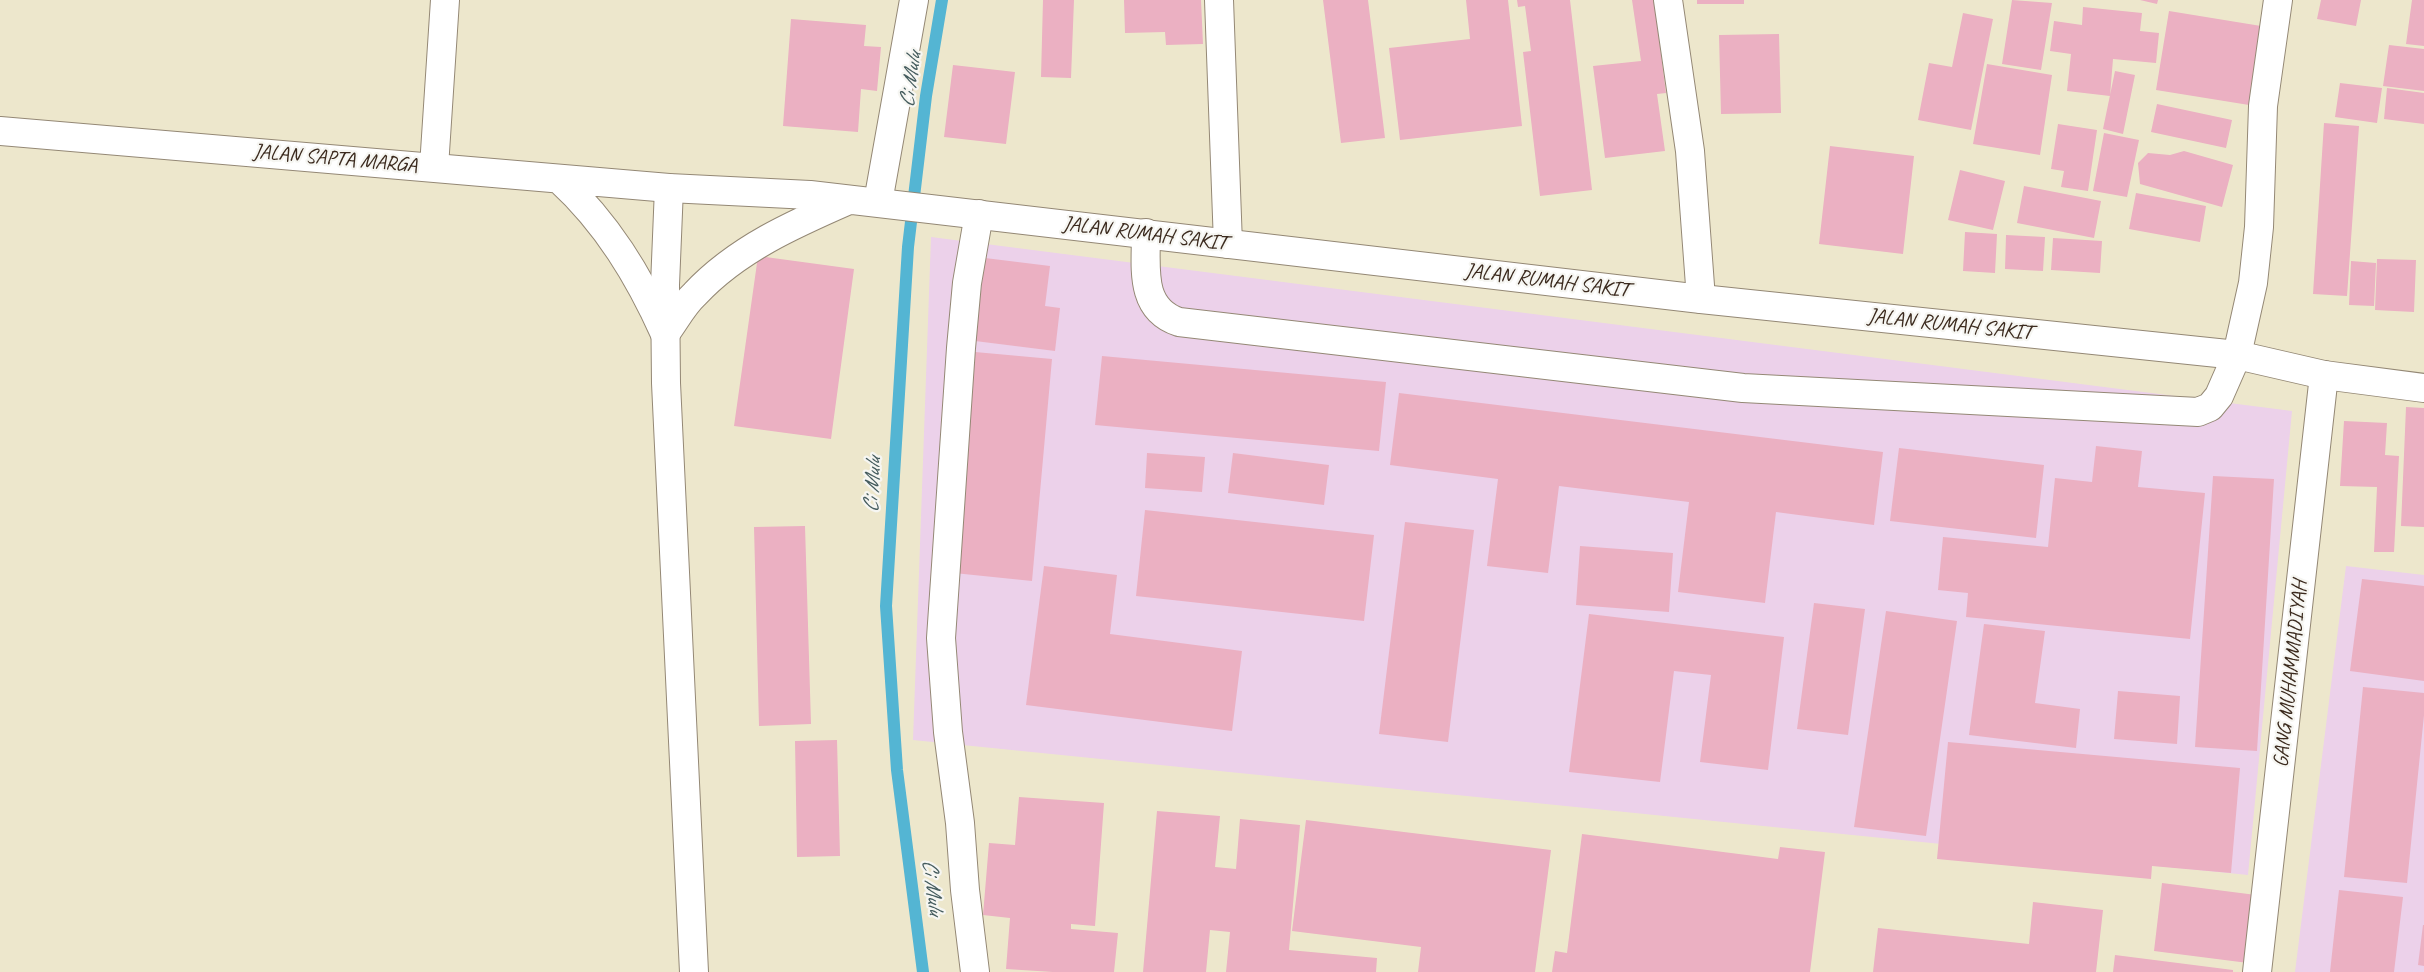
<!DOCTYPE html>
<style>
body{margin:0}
canvas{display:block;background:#ede7cc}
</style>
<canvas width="2424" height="972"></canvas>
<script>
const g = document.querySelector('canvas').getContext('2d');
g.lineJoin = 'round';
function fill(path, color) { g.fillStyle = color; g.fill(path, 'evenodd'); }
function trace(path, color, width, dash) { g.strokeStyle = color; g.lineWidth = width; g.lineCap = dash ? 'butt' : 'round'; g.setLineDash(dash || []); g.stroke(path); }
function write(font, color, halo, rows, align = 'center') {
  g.font = font + ' Caveat,sans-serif'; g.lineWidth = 4.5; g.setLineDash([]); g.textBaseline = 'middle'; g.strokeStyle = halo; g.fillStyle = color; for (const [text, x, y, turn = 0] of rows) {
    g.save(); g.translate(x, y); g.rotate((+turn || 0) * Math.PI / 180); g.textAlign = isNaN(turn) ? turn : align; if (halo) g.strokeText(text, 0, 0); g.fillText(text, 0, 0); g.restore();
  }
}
const built = new Path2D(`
 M931,237l1361,174 -44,464 -1335,-135z
 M2346,566l78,9v397h-129z`);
const stream = new Path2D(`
 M923,972l-26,-202 -11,-164 22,-359 18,-151 16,-96`);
const building = new Path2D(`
 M1043,0h31l-3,78 -30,-1z
 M1124,0h77l2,44 -37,1 -1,-13 -40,1z
 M1323,0h45l17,138 -44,5z
 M1466,0h42l14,126 -122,14 -11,-92 81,-9z
 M1517,0h53l22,190 -52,6 -17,-144 8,-1 -6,-45 -7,1z
 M1632,0h22l12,93 -9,1 8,57 -60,7 -12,-92 48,-5z
 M1697,0h47v4h-47z
 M2012,0l40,3 -11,67 -39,-6z
 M2140,0h18l-1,4z
 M2321,0h40l-5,26 -39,-7z
 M2412,0h12v46l-18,-2z
 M2083,7l59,6 -2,18 19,2 -3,30 -43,-4 -3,37 -43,-5 4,-37 -21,-3 4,-30 28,4z
 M2169,11l92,15 -12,79 -93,-15z
 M1963,13l30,6 -22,111 -53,-10 11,-57 23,4z
 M791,19l75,6 -2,21 17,1 -4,44 -16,-2 -3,43 -75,-6z
 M1779,34l2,79 -60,1 -2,-79z
 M2389,45l35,4v42l-41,-5z
 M1987,64l65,11 -12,80 -67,-11z
 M953,65l62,7 -9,72 -62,-7z
 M2115,71l20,4 -12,59 -20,-5z
 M2340,83l42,5 -5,35 -42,-6z
 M2387,88l37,5v31l-40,-5z
 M2157,104l75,16 -6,28 -75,-16z
 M2324,123l35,3 -12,170 -34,-2z
 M2058,124l39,6 -9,61 -27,-4 3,-16 -13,-2z
 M2104,133l35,7 -12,57 -34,-6z
 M1830,146l84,10 -11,98 -84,-10z
 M2184,151l49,14 -11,42 -82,-23 -2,-21 10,-10 22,2z
 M1960,170l45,11 -12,49 -45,-10z
 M2024,186l77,15 -7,37 -77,-15z
 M2136,193l70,13 -6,36 -71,-13z
 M1965,232l32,2 -2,39 -32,-2z
 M2006,235l39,2 -2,34 -38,-2z
 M2053,238l49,3 -2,32 -49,-3z
 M758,256l96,13 -23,170 -97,-13z
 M985,258l65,8 -5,40 15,2 -5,43 -80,-10z
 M2377,259l39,1 -2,52 -39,-2z
 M2351,261l25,2 -2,43 -25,-1z
 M975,352l77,7 -20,222 -78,-8z
 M1102,356l284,26 -7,69 -284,-26z
 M1399,393l484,59 -9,73 -98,-13 -11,91 -87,-11 11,-90 -130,-16 -11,87 -61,-7 11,-87 -108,-14z
 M2406,407l18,1v119l-23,-1z
 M2344,421l43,2 -2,32 14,1 -5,96h-20l3,-65 -37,-1z
 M2096,446l46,5 -4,36 67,6 -15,146 -224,-22 2,-24 -30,-3 5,-53 105,10 7,-69 37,4z
 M1899,448l145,17 -8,73 -146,-17z
 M1147,453l58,4 -3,35 -57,-4z
 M1233,453l96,12 -5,40 -96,-12z
 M2213,476l61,3 -17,272 -62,-4z
 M1145,510l229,25 -10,86 -228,-25z
 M1405,522l69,8 -26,212 -69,-8z
 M805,526l6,198 -52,2 -5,-199z
 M1580,546l93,7 -4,59 -93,-7z
 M1044,566l73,9 -7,59 132,17 -10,80 -206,-26z
 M2362,579l62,7v95l-74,-10z
 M1814,603l51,6 -17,126 -51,-6z
 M1886,611l71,10 -31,215 -72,-9z
 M1589,614l195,23 -16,133 -68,-8 11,-87 -37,-4 -14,111 -91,-10z
 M1984,624l61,7 -10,72 45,6 -4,39 -107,-13z
 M2363,687l61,6v22l-17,168 -63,-6z
 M2118,691l62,5 -3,48 -63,-5z
 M837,740l3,116 -43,1 -2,-116z
 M1948,742l292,26 -9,105 -79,-7 -1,13 -214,-20z
 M1019,797l85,6 -9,123 -24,-2v5l47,4 -4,39h-61l-47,-3 4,-51 -27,-3 6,-72 26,2z
 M1157,811l63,5 -5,51 21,2 4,-50 60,6 -11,125 88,8 -1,14h-150l4,-40 -20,-2 -4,42h-63z
 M1306,820l245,30 -16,122h-117l3,-25 -129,-16z
 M1582,834l196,25 2,-12 45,5 -15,120h-258l3,-21 12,2z
 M2162,883l94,12 -8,68 -94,-12z
 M2339,890l64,7 -9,75h-64z
 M2033,902l70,8 -7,62h-223l5,-44 151,16z
 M2423,925h1v41l-6,-1z
 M2115,955l118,15v2h-120z`);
const minor = new Path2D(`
 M1219,0l9,244
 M1668,0l22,151 11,148
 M434,167l11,-167
 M669,188l-4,97 1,98 28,589
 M878,202l36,-202
 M1146,233c0,34 -7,76 33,89l564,66 455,24 12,-5 9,-11 18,-41 16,-72 6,-56 4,-121 15,-106
 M975,972l-10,-82 -5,-67 -12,-91 -7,-94 20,-290 6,-65 12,-69
 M2257,972l67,-597`);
const major = new Path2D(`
 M0,131l669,57 141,7 891,104 536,56 87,20 100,13
 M559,179c48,44 80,97 106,155
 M665,334c10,-13 18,-29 30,-40 42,-45 99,-70 154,-94`);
const streetNames = [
 ["JALAN SAPTA MARGA",335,159,5],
 ["JALAN RUMAH SAKIT",1145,234,7],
 ["JALAN RUMAH SAKIT",1547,281,7],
 ["JALAN RUMAH SAKIT",1950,325,6],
 ["GANG MUHAMMADIYAH",2291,674,-84]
];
const waterNames = [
 ["Ci Mulu",911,80,-82],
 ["Ci Mulu",873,485,-87],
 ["Ci Mulu",932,887,83]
];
fill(built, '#ecd1ea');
trace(stream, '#54b5d3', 12);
fill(building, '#ebb0c2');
trace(minor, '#948875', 30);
trace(major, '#948875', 30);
trace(minor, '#fff', 28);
trace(major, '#fff', 28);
write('21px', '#3b2a1e', '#f6f6f2', streetNames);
write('italic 22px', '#445b5d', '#f6f6f2', waterNames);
</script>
